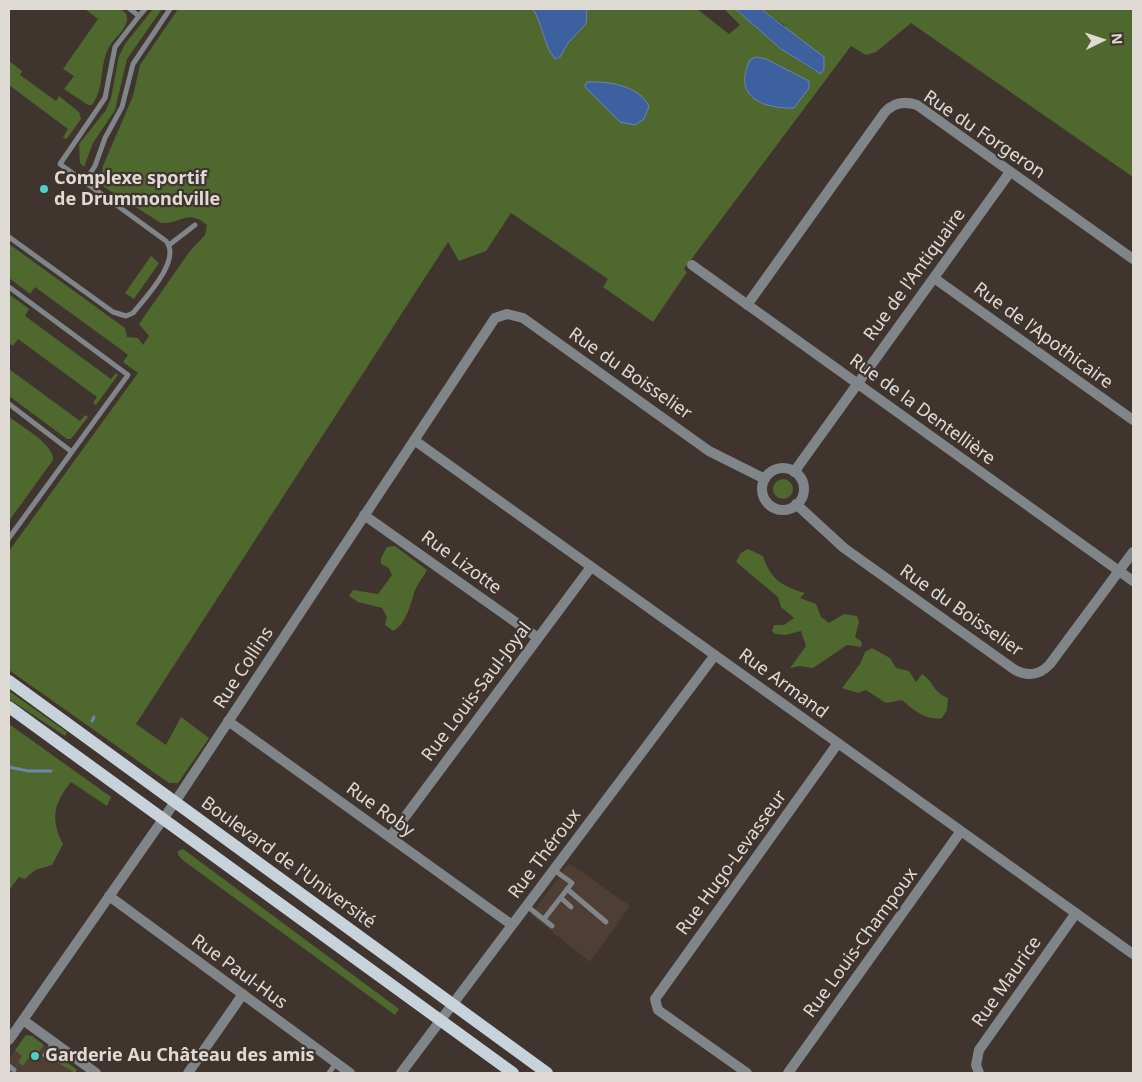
<!DOCTYPE html>
<meta charset="utf-8">
<style>
body{margin:0}
#map{position:relative;width:1142px;height:1082px;overflow:hidden;background:#3f352e;font-family:"Noto Sans",sans-serif}
canvas{display:block}
.frame{position:absolute;inset:0;border:10px solid #e0dad5;pointer-events:none}
.north{position:absolute;left:1077px;top:15px;width:50px;height:50px;-webkit-text-stroke:4px #3f352e;paint-order:stroke;rotate:86deg;font-size:14px;font-weight:700;line-height:20px;text-align:center;color:#e0dad5}
.north::after{content:'';display:block;margin:auto;width:18px;height:22px;background:#e0dad5;clip-path:polygon(50% 0,100% 100%,50% 72%,0 100%)}
</style>
<div id="map">
<canvas width="1142" height="1082"></canvas>
<div class="frame"></div>
<div class="north">N</div>
</div>
<script>
const g = document.querySelector('canvas').getContext('2d');
g.lineJoin = 'round';
function fill(path, color) { g.fillStyle = color; g.fill(path, 'evenodd'); }
function trace(path, color, width, dash) { g.strokeStyle = color; g.lineWidth = width; g.lineCap = dash ? 'butt' : 'round'; g.setLineDash(dash || []); g.stroke(path); }
function write(font, color, halo, rows, align = 'center') {
  g.font = font + ' "Noto Sans",sans-serif'; g.lineWidth = 4.5; g.setLineDash([]); g.textBaseline = 'middle'; g.strokeStyle = halo; g.fillStyle = color; for (const [text, x, y, turn = 0] of rows) {
    g.save(); g.translate(x, y); g.rotate((+turn || 0) * Math.PI / 180); g.textAlign = isNaN(turn) ? turn : align; if (halo) g.strokeText(text, 0, 0); g.fillText(text, 0, 0); g.restore();
  }
}
const built = new Path2D(`
 M569,863l61,43 -40,56 -59,-47z
 M26,1035l6,1 45,34 -2,3h-66v-14z`);
const green = new Path2D(`
 M85,9c10,0 35,-5 41,5 6,11 -12,24 -17,33 -10,18 -4,41 -17,58h-4l-24,-16 10,-13 -11,-7 35,-50z
 M153,9h9l-35,50 -12,51 -22,33 -9,24 -4,-4 -1,-19 27,-34 5,-12 8,-42 6,-12z
 M178,9h355l8,12 2,15 17,21 8,-14 18,-19 1,-15h110l32,25 11,-9 -16,-16h12l45,40 35,23 -32,-47 -23,-16h372v168l-222,-154 -35,29 -10,3 -15,-9 -167,223 3,3 -34,50 -50,-35 5,-8 -97,-66 -25,38 -27,10 -11,-19 -312,482 30,21 15,-28 28,21 -31,45h-9l-160,-113v-119l129,-178 -15,-11 5,-7 -5,-4 -88,-64 -5,7 -21,-16v-34l116,84 2,9 11,1 5,7 6,-9 -10,-12 51,-73 15,-16 2,-10c-20,-17 -25,-1 -46,-2l-57,-36 -3,-6 2,-15 30,-70 7,-31z
 M9,61l13,10 -2,4 36,26 3,-5 20,16 2,7 -13,18 -2,2 -3,-2 5,-8 -59,-44z
 M151,256l8,7 -25,36 -9,-6z
 M9,294l20,15 -4,7 86,63 5,-6 2,2 -22,30 -3,-2 4,-6 -79,-58 -5,7 -4,-3z
 M9,369l71,52 5,-6 3,2 -17,22h-4l-58,-43z
 M9,417c12,9 46,28 44,43l-44,61z
 M773 489a10 10 0 1 1 20 0a10 10 0 1 1-20 0Z
 M395,546l32,24c-3,6 -9,13 -12,20 -4,13 -9,35 -22,41l-8,-6 2,-8 -5,-9 -24,-6 -9,-6 4,-6 25,4 14,-19 -3,-7 -8,-4v-6l6,-11z
 M748,549l15,7c8,24 19,30 42,37l-5,5 16,6 5,13 8,6 15,-9 13,2 2,6 -4,15 7,5 -1,5 -14,-2 -34,23 -13,-2 -10,2 16,-22 -5,-15 -16,4 -10,-1 -3,-3 2,-6h10l10,-7 -13,-11 -3,-10 -42,-35 5,-9z
 M872,648l18,10 6,10 13,3 7,11 6,-8c13,8 8,16 26,24l-1,12 -5,8c-17,3 -28,-8 -40,-18l-16,3 -20,-13 -8,3 -16,-5 18,-24 5,-12z
 M9,691l58,41 -2,4 -56,-37z
 M9,724l102,73 -4,9 -36,-24c-17,21 -21,37 -8,62l-11,21 -17,5 -10,9 -6,-2 -10,13z
 M183,849l216,160 -4,6 -211,-154 -6,-6v-4z
 M26,1035l6,1 12,9 -8,10 -4,-2 -9,13 -5,-4 4,-6 -7,-6z
 M56,1054l21,16 -2,3 -24,-14z`);
const water = new Path2D(`
 M533,9h54l-1,15 -18,19 -8,14 -5,2c-12,-15 -12,-34 -22,-50z
 M736,9h25l63,48v12l-3,5 -40,-25z
 M756,57l10,2 43,22v7l-15,20c-32,1 -62,-12 -44,-48z
 M587,82c21,-1 51,3 62,24l-5,13 -9,6 -15,-3 -35,-35z`);
const stream = new Path2D(`
 M92,721l2,-4
 M9,767l19,4h23`);
const service = new Path2D(`
 M139,16l6,-7
 M84,183l11,-17 10,-28 17,-31 11,-43 37,-55
 M9,237l104,75 13,4 7,-3c12,-15 49,-53 33,-72l-106,-77 45,-66 10,-51 24,-31 -9,-7
 M169,245l26,-20
 M9,287l119,88 -119,163
 M9,404l63,48
 M567,889l39,33
 M561,898l10,9
 M527,906l25,20
 M544,919l28,-36 -18,-13
 M45,1055l9,-13
 M9,1066l5,4
 M329,1073l7,-10`);
const minor = new Path2D(`
 M692,265l441,316
 M934,278l199,142
 M747,305l138,-193c9,-10 20,-11 32,-7l216,154
 M414,440l719,514
 M762 489a21 21 0 1 1 42 0a21 21 0 1 1-42 0Z
 M794,472l216,-300
 M796,504l48,44 171,122c14,7 25,5 35,-6l83,-112
 M364,515l174,123
 M228,721l284,204
 M390,837l201,-270
 M109,896l241,177
 M23,1020l73,53
 M9,1040l166,-238 320,-484 12,-4 16,4 186,133 56,28
 M188,1073l55,-79
 M401,1073l314,-418
 M747,1073l-89,-63 -3,-11 183,-256
 M788,1073l173,-242
 M979,1073l-3,-8 3,-15 97,-137`);
const primary = new Path2D(`
 M9,681l538,392
 M9,707l504,366`);
const markers = [
 [44,189,5,"#53cdc9"],
 [35,1056,5,"#53cdc9"]
];
const streetNames = [
 ["Rue du Forgeron",984,135,34],
 ["Rue de l'Antiquaire",915,275,-54],
 ["Rue de l'Apothicaire",1043,336,36],
 ["Rue du Boisselier",630,374,35],
 ["Rue de la Dentellière",922,410,36],
 ["Rue Lizotte",461,563,36],
 ["Rue du Boisselier",961,611,35],
 ["Rue Collins",244,668,-57],
 ["Rue Armand",783,684,36],
 ["Rue Louis-Saul-Joyal",477,692,-53],
 ["Rue Roby",380,810,36],
 ["Rue Théroux",545,854,-53],
 ["Boulevard de l'Université",288,863,36],
 ["Rue Hugo-Levasseur",732,863,-54],
 ["Rue Louis-Champoux",861,943,-54],
 ["Rue Paul-Hus",239,972,36],
 ["Rue Maurice",1007,982,-55]
];
const poiNames = [
 ["Complexe sportif",54,179],
 ["de Drummondville",54,200],
 ["Garderie Au Château des amis",45,1056]
];
fill(built, '#4e3e34');
fill(green, '#4e682e');
fill(water, '#3d609e');
trace(water, '#6e85ae', 1);
trace(stream, '#6e85ae', 3);
trace(service, '#808589', 5);
trace(minor, '#808589', 10);
trace(primary, '#c8d2da', 12);
for (const [x, y, r, color] of markers) { const dot = new Path2D(); dot.arc(x, y, r, 0, 2 * Math.PI); g.fillStyle = color; g.fill(dot); trace(dot, '#3f352e', 2); }
write('18px', '#e0dad5', '#3f352e', streetNames);
write('bold 18px', '#e0dad5', '#3f352e', poiNames, 'left');
</script>
